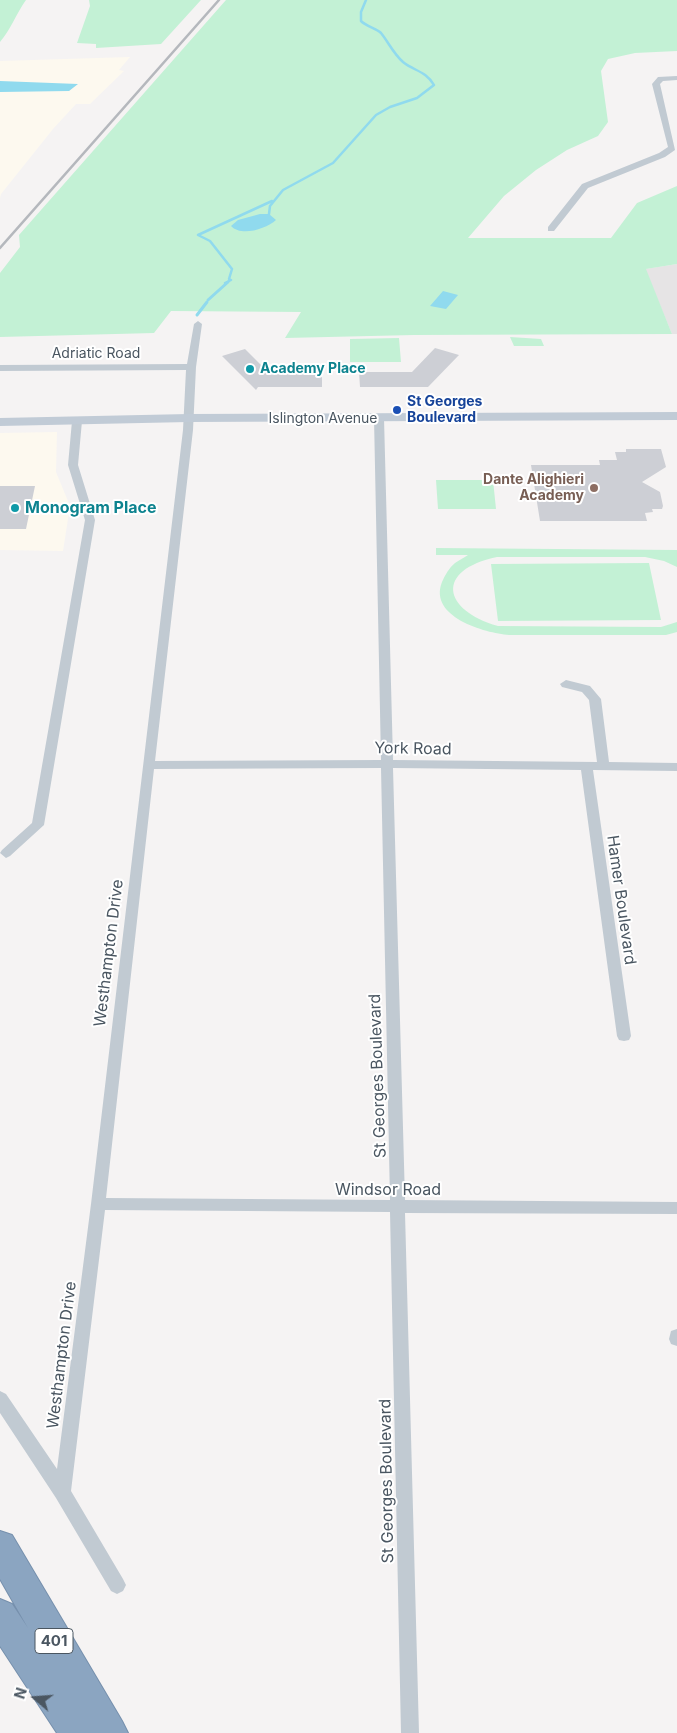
<!DOCTYPE html>
<style>
body{margin:0}
#map{position:relative;width:677px;height:1733px;overflow:hidden;background:#f5f3f3;font-family:Inter,sans-serif}
canvas{display:block}
.north{position:absolute;left:10px;top:1673px;width:50px;height:50px;-webkit-text-stroke:4px #fff;paint-order:stroke;rotate:288deg;font-size:14px;font-weight:700;line-height:20px;text-align:center;color:#4a5661}
.north::after{content:'';display:block;margin:auto;width:18px;height:22px;background:#4a5661;clip-path:polygon(50% 0,100% 100%,50% 72%,0 100%)}
</style>
<div id="map">
<canvas width="677" height="1733"></canvas>
<div class="north">N</div>
</div>
<script>
const g = document.querySelector('canvas').getContext('2d');
g.lineJoin = 'round';
function fill(path, color) { g.fillStyle = color; g.fill(path, 'evenodd'); }
function trace(path, color, width, dash) { g.strokeStyle = color; g.lineWidth = width; g.lineCap = dash ? 'butt' : 'round'; g.setLineDash(dash || []); g.stroke(path); }
function write(font, color, halo, rows, align = 'center') {
  g.font = font + ' Inter,sans-serif'; g.lineWidth = 4; g.setLineDash([]); g.textBaseline = 'middle'; g.strokeStyle = halo; g.fillStyle = color; for (const [text, x, y, turn = 0] of rows) {
    g.save(); g.translate(x, y); g.rotate((+turn || 0) * Math.PI / 180); g.textAlign = isNaN(turn) ? turn : align; if (halo) g.strokeText(text, 0, 0); g.fillText(text, 0, 0); g.restore();
  }
}
const commercial = new Path2D(`
 M130,57l-11,13 5,1 -34,33h-14l-23,25 -52,65 -1,4v-137z
 M57,432l-1,40 14,34 -7,45 -63,-1v-117z`);
const education = new Path2D(`
 M677,264v70h-5l-27,-65z`);
const green = new Path2D(`
 M0,0h26c-10,14 -15,29 -26,42z
 M89,0h112l-40,44 -65,4v-4l-19,-1 13,-37z
 M226,0h451v51l-42,2 -27,6 -7,12 7,51 -10,14 -31,14 -31,20 -32,26 -36,42h143l26,-35 40,-17v78l-31,5 26,65 -258,1 -129,3 16,-26 -130,-1 -17,22 -154,4v-64l20,-26 -1,-12z
 M510,337l31,2 3,7h-30z
 M399,338l2,24h-51v-23z
 M436,480h57l3,29h-58z
 M436,548l241,2v17l-13,-6 -19,-4h-148c-62,13 -55,53 1,69l163,1 16,-5v10l-11,3h-157c-24,-2 -81,-18 -67,-53 3,-7 7,-14 13,-19 4,-3 9,-5 13,-8h-32z
 M649,563l12,57 -163,1 -7,-57z`);
const water = new Path2D(`
 M0,81l78,3 -9,7 -69,1z
 M260,214h9l7,6c-10,9 -35,17 -45,6l7,-6z
 M443,291l15,4 -12,14 -16,-3z`);
const streamFar1 = new Path2D(`
 M269,214l1,-8 13,-16 50,-27 43,-48 14,-8 27,-9 17,-13c-8,-14 -20,-14 -31,-23 -10,-9 -14,-19 -22,-29 -5,-5 -14,-6 -20,-12v-9l5,-12
 M225,283l6,-3 -2,-1 3,-10 -22,-28 -12,-6 74,-34`);
const stream = new Path2D(`
 M208,300l20,-18
 M197,315l10,-13`);
const building = new Path2D(`
 M435,348l24,7 -31,32h-68l-1,-15h53z
 M245,349l22,22 8,2 47,-1v15h-64l-2,3 -34,-34z
 M626,449h35l5,18 -24,15 18,10 3,14 -1,3h-10l1,3 -8,1 2,8h-107l-9,-56h69l-1,-5h18l-2,-8h11z
 M0,486h35l-9,43h-26z`);
const street = new Path2D(`
 M677,76v4l-14,1 -3,3 15,66 -10,7 -77,31 -34,43h-6v-4l34,-43 77,-31 9,-6 -16,-63 6,-7z
 M198,321l4,3 -6,43 -3,63 -38,331 226,-1 -7,-342 5,-3 5,3 9,342 204,2 -8,-62 -7,-8 -20,-5 -2,-3 6,-4 24,6 11,13 8,63 68,1v8l-84,-1 38,266 -2,4 -5,1 -5,-1 -2,-4 -36,-266 -188,-2 12,432 272,2v12l-272,-1 14,520h-18l-11,-521 -285,-2 -34,281 52,88 3,6 -3,6 -6,3 -6,-3 -55,-93 -56,-85v-22l6,3 51,75 34,-265 92,-774 3,-60 -186,1v-6l187,-1 7,-40zM381,768l9,432 -284,-2 48,-429z
 M77,418l5,3 -4,44 17,55 -51,305 -34,31 -4,2 -6,-5 2,-3 30,-27 53,-303 -17,-55 4,-44z
 M677,1329v17l-6,-2 -2,-5 2,-8z`);
const secondary = new Path2D(`
 M677,412v8l-488,2 -189,4v-8l189,-4z`);
const highway = new Path2D(`
 M0,1531l12,4 110,186 6,12h-71l-57,-87v-47l12,5 16,24 -28,-49z`);
const rail = new Path2D(`
 M0,248l219,-248`);
const markers = [
 [250,369,5,"#0f9aa8"],
 [397,410,5,"#1a4fb4"],
 [594,488,5,"#8d6e63"],
 [15,508,5,"#0f9aa8"]
];
const farStreetnames = [
 ["Adriatic Road",96,354],
 ["Islington Avenue",323,419]
];
const farCulturenames = [
 ["Academy Place",260,369]
];
const farTransitnames = [
 ["St Georges",407,402],
 ["Boulevard",407,418]
];
const farEducationnames = [
 ["Dante Alighieri",584,480],
 ["Academy",584,496]
];
const shields = [
 [54,1641,38]
];
const shieldNames = [
 ["401",54,1641]
];
const cultureNames = [
 ["Monogram Place",25,508]
];
const streetNames = [
 ["York Road",413,749,1],
 ["Hamer Boulevard",621,900,82],
 ["Westhampton Drive",109,953,-83],
 ["St Georges Boulevard",378,1076,-92],
 ["Windsor Road",388,1190],
 ["Westhampton Drive",62,1355,-83],
 ["St Georges Boulevard",387,1481,-91]
];
fill(commercial, '#fdf9ef');
fill(education, '#e6e4e5');
fill(green, '#c3f1d5');
fill(water, '#90daee');
trace(streamFar1, '#90daee', 2.5);
trace(stream, '#90daee', 3);
fill(building, '#cdcfd5');
trace(highway, '#7690ad', 2);
fill(street, '#c1cad2');
fill(secondary, '#c1cbd6');
fill(highway, '#8ba5c1');
trace(rail, '#b5b8bd', 2.5);
for (const [x, y, r, color] of markers) { const dot = new Path2D(); dot.arc(x, y, r, 0, 2 * Math.PI); g.fillStyle = color; g.fill(dot); trace(dot, '#fff', 2); }
write('14px', '#4a5661', '#fff', farStreetnames);
write('bold 14px', '#0d838f', '#fff', farCulturenames, 'left');
write('bold 14px', '#164399', '#fff', farTransitnames, 'left');
write('bold 14px', '#785e54', '#fff', farEducationnames, 'right');
for (const [x, y, w] of shields) { const box = new Path2D(); box.roundRect(x - w / 2, y - 12.5, w, 25, 4); g.fillStyle = '#fff'; g.fill(box); trace(box, '#4a5661', 1); }
write('bold 15px', '#4a5661', null, shieldNames);
write('bold 16px', '#0d838f', '#fff', cultureNames, 'left');
write('16px', '#4a5661', '#fff', streetNames);
</script>
